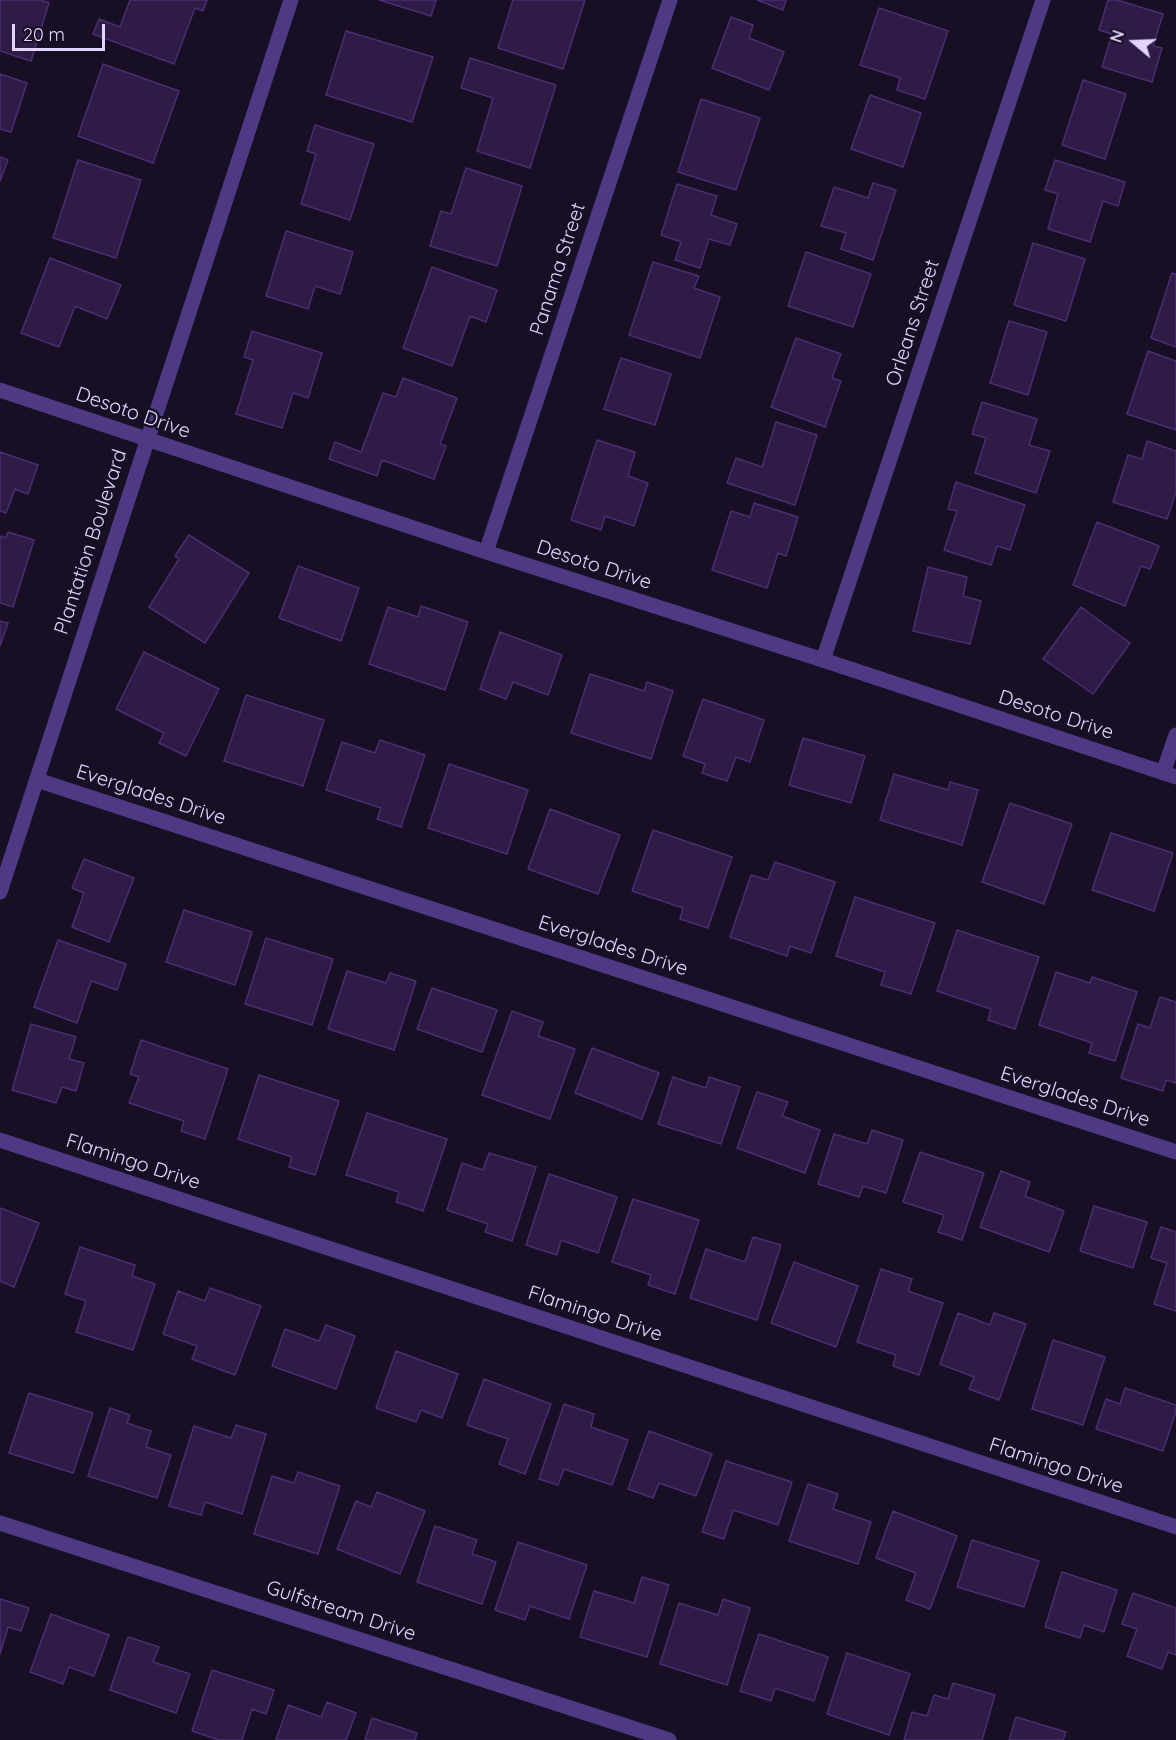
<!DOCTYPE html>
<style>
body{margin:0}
#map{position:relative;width:1176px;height:1740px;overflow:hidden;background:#180f25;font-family:Quicksand,sans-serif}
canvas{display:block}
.north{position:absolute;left:1104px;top:12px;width:60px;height:60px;-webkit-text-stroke:4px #180f25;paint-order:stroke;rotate:289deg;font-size:16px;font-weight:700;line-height:24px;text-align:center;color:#e2d3ff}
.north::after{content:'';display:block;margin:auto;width:21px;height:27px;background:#e2d3ff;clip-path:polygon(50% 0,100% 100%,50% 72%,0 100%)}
.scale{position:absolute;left:12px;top:24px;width:93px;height:27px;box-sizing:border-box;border:3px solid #e2d3ff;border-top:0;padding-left:8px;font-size:18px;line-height:21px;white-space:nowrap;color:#e2d3ff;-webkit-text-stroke:4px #180f25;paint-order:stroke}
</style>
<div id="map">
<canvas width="1176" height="1740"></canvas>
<div class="north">N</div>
<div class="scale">20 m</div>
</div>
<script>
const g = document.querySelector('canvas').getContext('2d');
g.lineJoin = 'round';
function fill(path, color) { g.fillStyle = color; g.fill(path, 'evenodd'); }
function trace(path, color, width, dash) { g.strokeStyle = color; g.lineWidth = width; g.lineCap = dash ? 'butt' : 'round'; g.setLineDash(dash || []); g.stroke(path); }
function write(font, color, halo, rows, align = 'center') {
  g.font = font + ' Quicksand,sans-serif'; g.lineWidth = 5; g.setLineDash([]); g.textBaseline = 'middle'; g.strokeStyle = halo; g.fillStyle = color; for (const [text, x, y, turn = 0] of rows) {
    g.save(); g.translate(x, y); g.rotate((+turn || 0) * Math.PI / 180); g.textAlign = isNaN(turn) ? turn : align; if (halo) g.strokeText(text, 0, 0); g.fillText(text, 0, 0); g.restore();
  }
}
const building = new Path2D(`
 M0,0h41l8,3 -18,58 -31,-10z
 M130,0h77l-4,11 -8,-3 -21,56 -81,-30 6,-15 21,8z
 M379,0h57l-5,16z
 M513,0h72l-22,69 -65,-21z
 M757,0h29l-3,10z
 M1108,0h9l46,14 -10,32 9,2 -10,34 -50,-15 10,-33 -13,-4z
 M879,8l69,23 -23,68 -28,-9 3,-12 -40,-13z
 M731,17l22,8 -4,13 35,14 -15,38 -57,-22z
 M346,31l87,26 -21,65 -86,-27z
 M470,58l86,27 -26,83 -53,-17 16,-53 -32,-10z
 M103,64l76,27 -26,72 -75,-27z
 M0,74l27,9 -16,49 -11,-3z
 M1083,80l43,14 -21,65 -43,-14z
 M870,95l51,18 -18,54 -52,-18z
 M701,99l59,19 -24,72 -58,-18z
 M315,125l59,19 -24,76 -49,-16 15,-50 -9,-3z
 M0,157l8,3 -8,21z
 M78,160l63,20 -25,78 -63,-20z
 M1055,160l70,22 -7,24 -15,-5 -13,41 -42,-13 10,-35 -13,-4z
 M466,168l56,18 -25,80 -67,-20 11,-35 10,3z
 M873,183l23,7 -23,70 -32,-11 5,-16 -25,-7 13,-39 34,11z
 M677,184l40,12 -6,19 26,9 -7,21 -21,-6 -9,29 -25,-8 6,-18 -20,-7z
 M286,231l67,21 -13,42 -25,-8 -7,23 -42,-13z
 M1033,243l52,16 -19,62 -52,-16z
 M806,252l65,22 -18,53 -65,-21z
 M50,258l71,27 -14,34 -32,-13 -16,41 -38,-14z
 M653,262l46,14 -5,12 26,9 -20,61 -71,-23z
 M432,267l65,23 -11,32 -16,-6 -18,50 -49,-18z
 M1172,273l4,1v73l-25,-9z
 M1009,321l38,11 -19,63 -38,-12z
 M252,331l70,22 -14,45 -15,-5 -11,35 -46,-14 17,-54 -9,-3z
 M796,338l45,16 -9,24 9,3 -16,46 -54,-20z
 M1148,351l28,10v69l-49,-16z
 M621,358l50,16 -16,51 -51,-16z
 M403,378l54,20 -17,46 6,2 -12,33 -52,-19 -5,16 -48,-17 6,-17 26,10 22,-59 13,4z
 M982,402l55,17 -8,26 21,6 -14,42 -61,-20 11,-35 -14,-4z
 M776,422l41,13 -22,70 -68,-22 9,-25 26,9z
 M597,440l38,12 -7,24 20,7 -14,43 -29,-10 -4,14 -30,-10z
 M1147,441l29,10v41l-9,27 -54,-17 15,-47 14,4z
 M0,452l38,13 -10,29 -13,-5 -9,24 -6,-2z
 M956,482l69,23 -15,45 -13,-4 -6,19 -47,-15 13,-39 -9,-2z
 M754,503l44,14 -12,39 -8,-3 -11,35 -55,-18 19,-59 19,6z
 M1097,522l62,24 -9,23 -9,-3 -16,40 -52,-21z
 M8,532l26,8 -21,67 -13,-4v-67l6,2z
 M189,535l60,38 -44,70 -56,-36 30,-48 -4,-3z
 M298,566l61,22 -18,53 -62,-23z
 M928,567l39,10 -4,19 18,5 -11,43 -57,-13z
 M421,606l47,16 -23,68 -76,-26 19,-57 30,10z
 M1081,607l49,36 -37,51 -50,-35z
 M0,621l8,2 -8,23z
 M500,632l62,23 -14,40 -35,-13 -7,17 -26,-10z
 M144,652l75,37 -33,67 -27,-13 5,-10 -48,-24z
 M590,674l54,17 3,-9 26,9 -22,68 -80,-26z
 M246,695l78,25 -21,66 -79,-25z
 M703,699l61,21 -14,42 -14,-5 -9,24 -25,-8 3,-9 -22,-8z
 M803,738l62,18 -14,47 -62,-18z
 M380,740l45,15 -24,72 -24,-8 4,-11 -55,-18 16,-48 33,11z
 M449,764l79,26 -21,64 -79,-26z
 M894,774l54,16 2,-8 28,8 -16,55 -82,-25z
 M1010,803l62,21 -28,80 -62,-22z
 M550,809l70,26 -22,59 -70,-25z
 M653,830l79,27 -24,71 -28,-9 3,-11 -51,-17z
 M1111,833l62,20 -19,58 -62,-21z
 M84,859l50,19 -25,64 -37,-15 12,-34 -12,-5z
 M775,862l60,20 -24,71 -21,-7 -3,10 -57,-19 21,-62 17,5z
 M855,897l80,26 -24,71 -30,-9 4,-13 -49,-16z
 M184,910l68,22 -17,53 -69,-23z
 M957,930l82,27 -24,72 -27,-9 3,-11 -54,-18z
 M266,938l67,21 -21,66 -67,-21z
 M58,940l68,24 -9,26 -26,-9 -14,42 -43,-16z
 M347,971l39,12 4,-10 26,8 -22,69 -66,-21z
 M1056,972l34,11 2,-6 45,15 -22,69 -26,-8 3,-10 -53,-18z
 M432,988l65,22 -15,42 -65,-23z
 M1160,997l16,5v81l-10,-3 -3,11 -42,-13 17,-54 12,4z
 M512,1011l31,11 -5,14 37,13 -25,70 -68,-24z
 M31,1024l45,13 -7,22 15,4 -8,28 -14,-4 -6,16 -44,-13z
 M141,1040l87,29 -23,70 -24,-8 3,-10 -55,-18 10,-26 -9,-3z
 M592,1048l67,25 -17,46 -67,-26z
 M259,1075l80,26 -24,74 -26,-8 3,-10 -54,-18z
 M673,1077l33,11 3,-11 31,10 -19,57 -63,-20z
 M757,1092l31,10 -6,14 38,14 -15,43 -68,-25z
 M367,1113l80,26 -24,72 -27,-9 3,-10 -53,-17z
 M872,1130l31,10 -17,53 -23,-7 -4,11 -41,-13 16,-50 33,10z
 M920,1152l64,21 -22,67 -24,-8 6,-17 -41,-13z
 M489,1153l47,14 -24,74 -27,-9 3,-8 -41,-14 15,-47 21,7z
 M1001,1171l29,11 -5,14 39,15 -15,41 -69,-25z
 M549,1174l68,23 -19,56 -37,-13 -4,15 -31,-10z
 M633,1199l66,21 -24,74 -27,-9 3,-10 -39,-13z
 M1094,1206l53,16 -14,46 -53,-17z
 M0,1208l39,15 -25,64 -14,-6z
 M1161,1227l15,5v79l-22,-7 13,-41 -16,-5z
 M753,1237l28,8 -24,75 -67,-22 16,-49 39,13z
 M80,1247l55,18 -3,11 23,8 -22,66 -57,-18 10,-31 -21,-7z
 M794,1262l64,24 -22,61 -65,-24z
 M881,1269l31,10 -4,12 35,12 -24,72 -26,-9 3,-11 -39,-13z
 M210,1288l51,18 -26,69 -43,-16 5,-13 -34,-12 15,-43 27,10z
 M958,1313l32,12 4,-12 32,11 -27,76 -30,-11 5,-12 -34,-13z
 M326,1325l29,11 -19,53 -64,-23 13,-37 34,12z
 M1053,1340l52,17 -22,68 -51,-16z
 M396,1351l62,23 -16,44 -21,-8 -5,12 -40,-14z
 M484,1379l67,25 -26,70 -26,-10 9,-25 -41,-14z
 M1125,1388l51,17v6l-13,40 -67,-22 10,-30 14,5z
 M29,1393l64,20 -20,60 -64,-20z
 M564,1404l30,10 -3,13 37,13 -16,45 -48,-16 -6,16 -19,-6z
 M110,1408l20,7 -3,8 24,8 -5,16 25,8 -14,43 -69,-22z
 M236,1425l30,9 -24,80 -37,-12 -4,13 -32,-9 25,-80 37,12z
 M649,1431l63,23 -16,42 -37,-13 -6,15 -25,-9z
 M726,1461l66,21 -14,43 -45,-15 -9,29 -22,-7z
 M298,1472l42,14 -22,68 -64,-20 18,-58 22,7z
 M808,1484l30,10 -5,15 38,13 -13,42 -69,-23z
 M377,1492l48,19 -25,63 -63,-25 19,-48 15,6z
 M893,1511l64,25 -27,73 -24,-9 10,-27 -40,-15z
 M435,1526l42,14 -5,14 24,8 -14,42 -65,-22z
 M972,1540l67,21 -15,46 -67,-20z
 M518,1542l69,23 -18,54 -39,-13 -5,14 -30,-10z
 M1062,1572l55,18 -13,42 -20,-7 -4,13 -35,-11z
 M642,1577l27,8 -22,72 -67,-20 14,-46 40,12z
 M1133,1593l43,15v47l-8,-3 -6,17 -35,-13 10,-27 -15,-5z
 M0,1599l29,9 -8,23 -13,-4 -8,27z
 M723,1599l27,9 -23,77 -67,-21 19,-61 39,12z
 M51,1614l58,21 -15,41 -25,-9 -6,17 -33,-12z
 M759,1634l69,23 -14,44 -39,-13 -4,13 -31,-10z
 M128,1637l31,10 -6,15 37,12 -14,39 -66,-23z
 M847,1653l63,21 -21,61 -62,-21z
 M212,1670l62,20 -8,24 -14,-5 -10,31h-23l-27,-9z
 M953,1683l42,12 -13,45h-78l8,-28 15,4 7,-21 14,4z
 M327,1702l29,11 -10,27h-70l12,-35 33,12z
 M1016,1717l50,15 -3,8h-54z
 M372,1718l45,15 -2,7h-50z`);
const minor = new Path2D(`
 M0,390l486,162 337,108 353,117
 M486,552l184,-552
 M823,660l220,-660
 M1163,773l13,-38
 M37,780l1139,372
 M0,892l291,-892
 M0,1140l1176,387
 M0,1523l669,217`);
const streetNames = [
 ["Panama Street",558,269,-72],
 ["Orleans Street",913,323,-72],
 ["Desoto Drive",133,413,19],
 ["Plantation Boulevard",91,542,-72],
 ["Desoto Drive",594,565,18],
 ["Desoto Drive",1056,715,18],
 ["Everglades Drive",151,795,18],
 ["Everglades Drive",613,946,18],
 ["Everglades Drive",1075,1097,18],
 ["Flamingo Drive",133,1162,18],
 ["Flamingo Drive",595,1314,18],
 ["Flamingo Drive",1056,1466,18],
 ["Gulfstream Drive",341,1611,18]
];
fill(building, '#2e1b46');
trace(building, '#4a2d72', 1.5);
trace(minor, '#4e3a84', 15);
write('20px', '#e2d3ff', '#180f25', streetNames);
</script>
